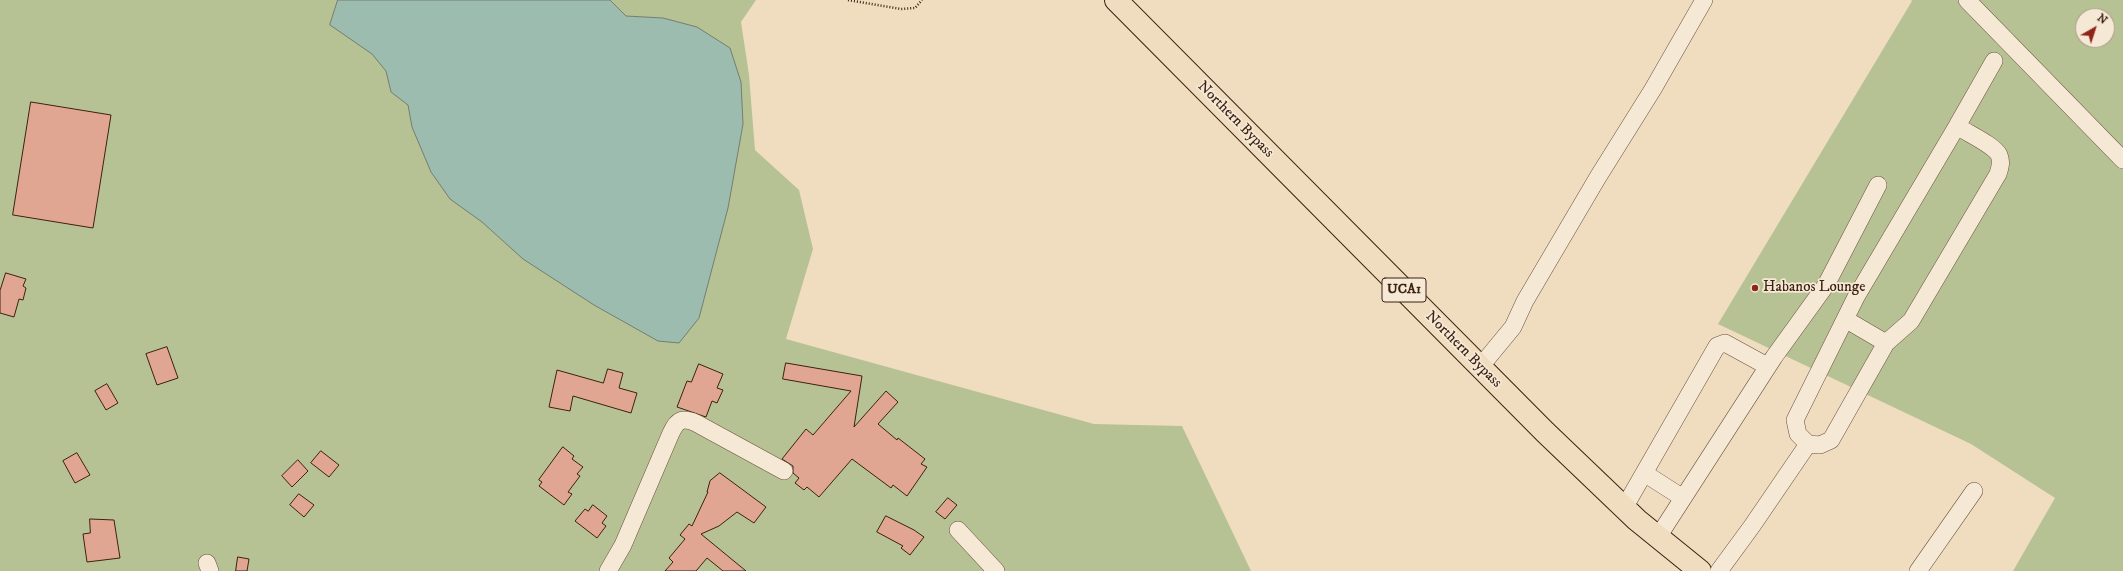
<!DOCTYPE html>
<style>
body{margin:0}
#map{position:relative;width:2123px;height:571px;overflow:hidden;background:#f0ddc0;font-family:"IM FELL DW Pica",serif}
canvas{display:block}
.north{position:absolute;left:2075px;top:8px;width:40px;height:40px;box-sizing:border-box;background:#f5e9d6;border:1px solid #ab9987;border-radius:50%;rotate:39deg;font-size:11px;font-weight:700;line-height:16px;text-align:center;color:#3d2111}
.north::after{content:'';display:block;margin:auto;width:14px;height:18px;background:#8f2418;clip-path:polygon(50% 0,100% 100%,50% 72%,0 100%)}
</style>
<div id="map">
<canvas width="2123" height="571"></canvas>
<div class="north">N</div>
</div>
<script>
const g = document.querySelector('canvas').getContext('2d');
g.lineJoin = 'round';
function fill(path, color) { g.fillStyle = color; g.fill(path, 'evenodd'); }
function trace(path, color, width, dash) { g.strokeStyle = color; g.lineWidth = width; g.lineCap = dash ? 'butt' : 'round'; g.setLineDash(dash || []); g.stroke(path); }
function write(font, color, halo, rows, align = 'center') {
  g.font = font + ' "IM FELL DW Pica",serif'; g.lineWidth = 3.5; g.setLineDash([]); g.textBaseline = 'middle'; g.strokeStyle = halo; g.fillStyle = color; for (const [text, x, y, turn = 0] of rows) {
    g.save(); g.translate(x, y); g.rotate((+turn || 0) * Math.PI / 180); g.textAlign = isNaN(turn) ? turn : align; if (halo) g.strokeText(text, 0, 0); g.fillText(text, 0, 0); g.restore();
  }
}
const green = new Path2D(`
 M0,0h756l-15,22 8,53 6,75 44,40 14,59 -27,90 308,85 88,2 69,145h-1251z
 M1911,0h212v571h-110l42,-73 -84,-54 -253,-120 194,-323zM2083,16h24v24h-24z`);
const water = new Path2D(`
 M338,0h272l16,16 37,2 34,9 33,21 11,34 2,42 -15,84 -29,110 -20,25 -21,-2 -64,-36 -71,-46 -41,-37 -32,-23 -19,-27 -19,-45 -4,-22 -17,-13 -5,-21 -14,-17 -42,-29z`);
const building = new Path2D(`
 M31,102l80,13 -18,113 -80,-13z
 M6,273l20,6 -3,7 3,2 -3,12 -4,-1 -5,18 -14,-4v-22z
 M167,347l11,31 -21,7 -11,-31z
 M786,363l76,13 -8,51 32,-36 12,11 -20,22 19,16 1,-2 27,21 -4,5 6,3 -20,29 -14,-11 -2,3 -39,-29 -33,38 -12,-10 -3,3 -9,-7 4,-5 -6,-5v-7l-11,-7 24,-30 7,6 38,-44 -68,-12z
 M699,364l24,10 -6,14 6,2 -6,13 -5,-2 -6,16 -29,-10 10,-26 4,1z
 M608,369l15,4 -4,15 18,5 -6,20 -58,-17 -3,15 -21,-4 8,-37 46,13z
 M107,384l11,19 -12,7 -11,-19z
 M563,447l11,9 -2,3 11,8 -6,7 3,2 -12,16 4,2 -8,11 -25,-19 3,-4 -3,-2z
 M321,451l18,14 -10,12 -18,-14z
 M77,453l13,22 -15,8 -12,-22z
 M298,460l10,11 -16,16 -10,-11z
 M720,473l46,34 -12,16 -17,-11 -18,14 -18,8 45,37h-23l-16,-13 -11,13h-31l8,-9 -4,-4 16,-19 -5,-4 9,-11 3,2 16,-34h-1l3,-11z
 M299,494l15,11 -10,12 -14,-12z
 M948,498l9,7 -12,14 -9,-7z
 M593,505l14,11 -5,7 4,3 -9,12 -22,-17 10,-12 3,2z
 M886,516l28,14 10,7 -14,18 -9,-7 2,-2 -26,-14z
 M90,519l24,1 6,38 -33,4 -4,-28 7,-1z
 M238,557l11,2 -2,12h-11z`);
const path = new Path2D(`
 M848,0l53,9 14,-1 7,-8`);
const minor = new Path2D(`
 M1967,0l156,160
 M1957,126l37,-65
 M1845,319l41,24
 M1480,367l33,-40 12,-26 73,-124 55,-88 51,-89
 M1644,473l39,25
 M1624,508l93,-162 8,-3 42,23
 M958,530l38,41
 M1658,537l116,-180 52,-72 52,-100
 M207,563l3,8
 M608,571l15,-26 48,-112c6,-13 11,-16 25,-10l88,48
 M1719,571l33,-45 56,-82 -10,-10 -3,-14 61,-123 101,-171c10,7 37,19 42,29 3,7 1,13 -1,19l-87,147 -25,22 -55,97 -11,5 -12,-1
 M1918,571l56,-80`);
const major = new Path2D(`
 M1116,0l429,432 92,88 63,51`);
const markers = [
 [1755,288,4,"#8f2418"]
];
const shields = [
 [1404,290,44]
];
const shieldNames = [
 ["UCA1",1404,290]
];
const streetNames = [
 ["Northern Bypass",1235,120,45],
 ["Northern Bypass",1463,350,45]
];
const poiNames = [
 ["Habanos Lounge",1763,288]
];
fill(green, '#b7c294');
fill(water, '#9bbcaf');
trace(water, '#757e70', 1);
fill(building, '#e1a692');
trace(building, '#3d2111', 1);
trace(minor, '#6a503d', 18);
trace(major, '#3d2111', 24);
trace(path, '#3d2111', 2.5, [1, 2]);
trace(minor, '#f5e9d6', 17);
trace(major, '#f0ddc0', 22);
for (const [x, y, r, color] of markers) { const dot = new Path2D(); dot.arc(x, y, r, 0, 2 * Math.PI); g.fillStyle = color; g.fill(dot); trace(dot, '#f5e9d6', 1.5); }
for (const [x, y, w] of shields) { const box = new Path2D(); box.roundRect(x - w / 2, y - 12, w, 24, 3); g.fillStyle = '#f5e9d6'; g.fill(box); trace(box, '#3d2111', 1); }
write('bold 14px', '#3d2111', null, shieldNames);
write('15px', '#3d2111', '#f5e9d6', streetNames);
write('15px', '#3d2111', '#f5e9d6', poiNames, 'left');
</script>
